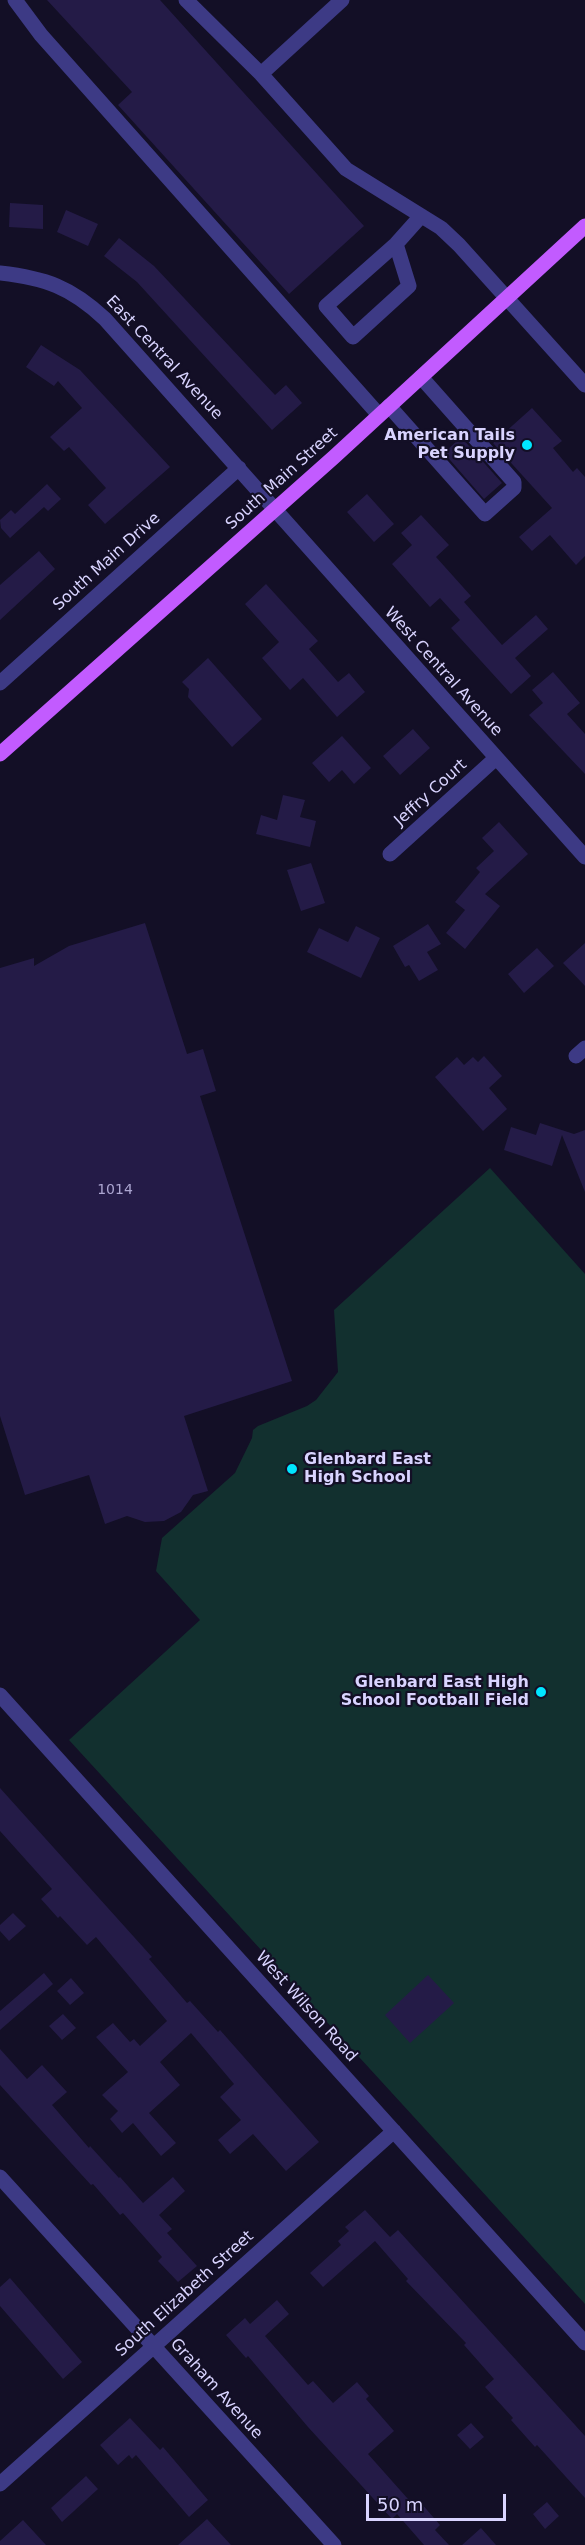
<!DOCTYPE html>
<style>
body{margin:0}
#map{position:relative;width:585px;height:2545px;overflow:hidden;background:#130f26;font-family:"DejaVu Sans",sans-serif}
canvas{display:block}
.scale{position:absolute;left:366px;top:2494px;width:140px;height:27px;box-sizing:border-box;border:3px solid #d9d4ff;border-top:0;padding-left:8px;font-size:18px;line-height:21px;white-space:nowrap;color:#d9d4ff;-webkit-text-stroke:4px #130f26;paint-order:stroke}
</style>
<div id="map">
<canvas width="585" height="2545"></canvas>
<div class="scale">50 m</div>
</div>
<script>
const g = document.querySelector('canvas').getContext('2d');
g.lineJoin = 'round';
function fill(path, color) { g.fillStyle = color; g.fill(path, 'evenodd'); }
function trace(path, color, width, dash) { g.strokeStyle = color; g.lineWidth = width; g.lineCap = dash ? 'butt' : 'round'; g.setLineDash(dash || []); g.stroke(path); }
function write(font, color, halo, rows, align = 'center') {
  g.font = font + ' "DejaVu Sans",sans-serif'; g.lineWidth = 4.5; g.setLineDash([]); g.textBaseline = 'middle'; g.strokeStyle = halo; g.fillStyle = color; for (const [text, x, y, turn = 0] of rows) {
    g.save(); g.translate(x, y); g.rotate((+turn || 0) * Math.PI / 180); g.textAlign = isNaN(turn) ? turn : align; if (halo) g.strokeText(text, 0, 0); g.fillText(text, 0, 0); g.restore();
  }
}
const green = new Path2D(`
 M490,1168l95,106v1030l-516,-564 131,-120 -44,-49 6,-33 73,-65 17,-35 1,-8 5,-4 49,-20 9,-6 22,-28 -4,-62z`);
const building = new Path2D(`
 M47,0h113l204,226 -75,68 -171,-189 14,-13z
 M10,203l33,2v24l-34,-2z
 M66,210l32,14 -10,22 -31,-14z
 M119,238l35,28 121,129 11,-10 16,18 -30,27 -135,-148 -33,-26z
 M41,345l39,25 90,97 -65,57 -17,-19 18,-17 -37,-41 -5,4 -14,-14 32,-29 -24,-27 -4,5 -28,-19z
 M532,408l30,33 -9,7 20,24 4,-4 8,9v79l-9,9 -26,-30 -18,16 -13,-14 33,-29 -59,-65z
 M461,437l41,46 -18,16 -40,-46z
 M47,484l14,15 -13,12 -4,-4 -34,31 -9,-10 -1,-8 11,-10 4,4z
 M367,494l27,30 -20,18 -27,-30z
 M421,515l28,30 -13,12 35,39 -7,6 38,43 34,-30 12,14 -33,29 16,18 -20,18 -60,-66 9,-8 -20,-22 -10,9 -38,-43 20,-19 -11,-12z
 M39,551l16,18 -55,51v-35z
 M266,584l52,57 -9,8 29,33 11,-9 16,19 -28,25 -34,-39 -13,12 -28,-32 17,-16 -34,-38z
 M208,658l54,61 -30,28 -44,-50 1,-8 -7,-7z
 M553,672l27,31 -13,11 18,20v40l-56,-59 14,-12 -11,-13z
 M413,729l17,19 -30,27 -17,-19z
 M342,736l29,32 -17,16 -12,-14 -13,12 -17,-19z
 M283,795l22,5 -5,17 16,4 -6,26 -54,-13 5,-19 16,5z
 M499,822l29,32 -43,40 15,12 -35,43 -19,-16 19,-23 -10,-8 25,-30 -4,-4 18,-17 -12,-13z
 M311,863l14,40 -24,8 -14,-41z
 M145,923l42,131 16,-5 13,42 -16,5 92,285 -108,35 24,75 -15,4 -12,17 -17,9 -19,1 -18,-6 -22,8 -16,-49 -64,20 -25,-79v-448l34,-10v8l35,-20z
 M428,924l13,20 -14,8 11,18 -19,11 -10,-16 -4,2 -12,-21z
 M356,926l24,12 -19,40 -54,-26 12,-24 29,14z
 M585,943v43l-22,-23z
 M537,948l17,18 -30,27 -16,-19z
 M484,1056l18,20 -13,12 18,21 -24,22 -48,-54 22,-20 7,8 9,-8 5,5z
 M540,1123l34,11 11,-4v62l-23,-57 -10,31 -48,-16 7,-23 25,8z
 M0,1788l152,169 -3,2 38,44 3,-2 28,31 2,-2 99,112 -33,29 -33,-37 -23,20 -12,-14 23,-20 -21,-23 14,-13 -43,-51 -31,29 20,23 -31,28 27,30 -15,13 -28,-33 -11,10 -12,-14 8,-8 -16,-16 26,-23 -32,-35 17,-14 17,19 4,-3 6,7 27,-25 -71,-84 -9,8 -27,-29 -2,2 -17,-19 11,-10 -52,-58z
 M13,1913l13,13 -17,15 -9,-10v-6z
 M44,1973l9,11 -53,46v-19z
 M428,1975l26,28 -44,40 -25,-28z
 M71,1978l13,15 -14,12 -13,-14z
 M63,2014l13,14 -14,12 -13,-14z
 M0,2049l27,30 15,-14 25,27 -15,13 37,43 1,-2 29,32 1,-1 23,26 30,-26 12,14 -26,24 13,14 -5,4 30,33 -19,16 -20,-21 4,-4 -39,-44 -3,2 -27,-31 -2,1 -91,-100z
 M365,2210l25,27 8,-7 187,206v62l-48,-53 -2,2 -24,-27 2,-2 -28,-31 9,-8 -30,-34 2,-2 -60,-62 2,-2 -33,-38 -52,46 -13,-14 31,-28 -3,-4 11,-10 -4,-4z
 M10,2278l72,84 -19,17 -63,-73v-19z
 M277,2300l12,14 -24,22 43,49 5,-4 20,22 24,-21 12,14 -3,3 28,32 -26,23 48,54 5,-5 19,22 -5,5 14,15h-25l-27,-31 -5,5 -84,-92 -60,-71 -2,2 -20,-23 19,-17 5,6z
 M130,2418l30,32 3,-3 45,53 -19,17 -53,-62 -4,4 -3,-4 -11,10 -18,-20z
 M471,2423l13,14 -14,12 -13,-14z
 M86,2476l12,13 -36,33 -11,-14z
 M547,2502l12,14 -14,13 -12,-15z
 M207,2519l24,26h-53z
 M23,2520l23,25h-46v-4z
 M481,2528l15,17h-34z`);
const minor = new Path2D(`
 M15,0l26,35 338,380
 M186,0l75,74
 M342,0l-81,74 85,95 95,59 18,17 126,140
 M396,244l13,42 -56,51 -27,-31 70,-62 25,-28
 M0,273c45,5 71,14 105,46l480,538
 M389,406l96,108 29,-26v-6l-93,-105
 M0,683l239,-215
 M390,854l106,-96
 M576,1056l9,-8
 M0,1695l585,648
 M0,2177l334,368
 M0,2484l394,-353`);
const major = new Path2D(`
 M0,754l334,-297 251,-231`);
const markers = [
 [527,445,6,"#00e5ff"],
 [292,1469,6,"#00e5ff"],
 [541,1692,6,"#00e5ff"]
];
const numberNames = [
 ["1014",115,1190]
];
const streetNames = [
 ["East Central Avenue",164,358,47],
 ["South Main Street",282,479,-42],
 ["South Main Drive",107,562,-42],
 ["West Central Avenue",443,672,48],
 ["Jeffry Court",431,793,-42],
 ["West Wilson Road",306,2007,48],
 ["South Elizabeth Street",185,2294,-42],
 ["Graham Avenue",216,2389,48]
];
const poiNames = [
 ["American Tails",515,436],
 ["Pet Supply",515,454],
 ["Glenbard East",304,1460,"left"],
 ["High School",304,1478,"left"],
 ["Glenbard East High",529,1683],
 ["School Football Field",529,1701]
];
fill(green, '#12302f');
fill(building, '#241b47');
trace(minor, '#3d3a85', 15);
trace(major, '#c25bff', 15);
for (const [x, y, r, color] of markers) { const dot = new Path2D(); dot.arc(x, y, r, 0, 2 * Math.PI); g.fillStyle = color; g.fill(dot); trace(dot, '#130f26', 2); }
write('14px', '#aca6d1', null, numberNames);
write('16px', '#d9d4ff', '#130f26', streetNames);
write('bold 16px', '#d9d4ff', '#130f26', poiNames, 'right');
</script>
